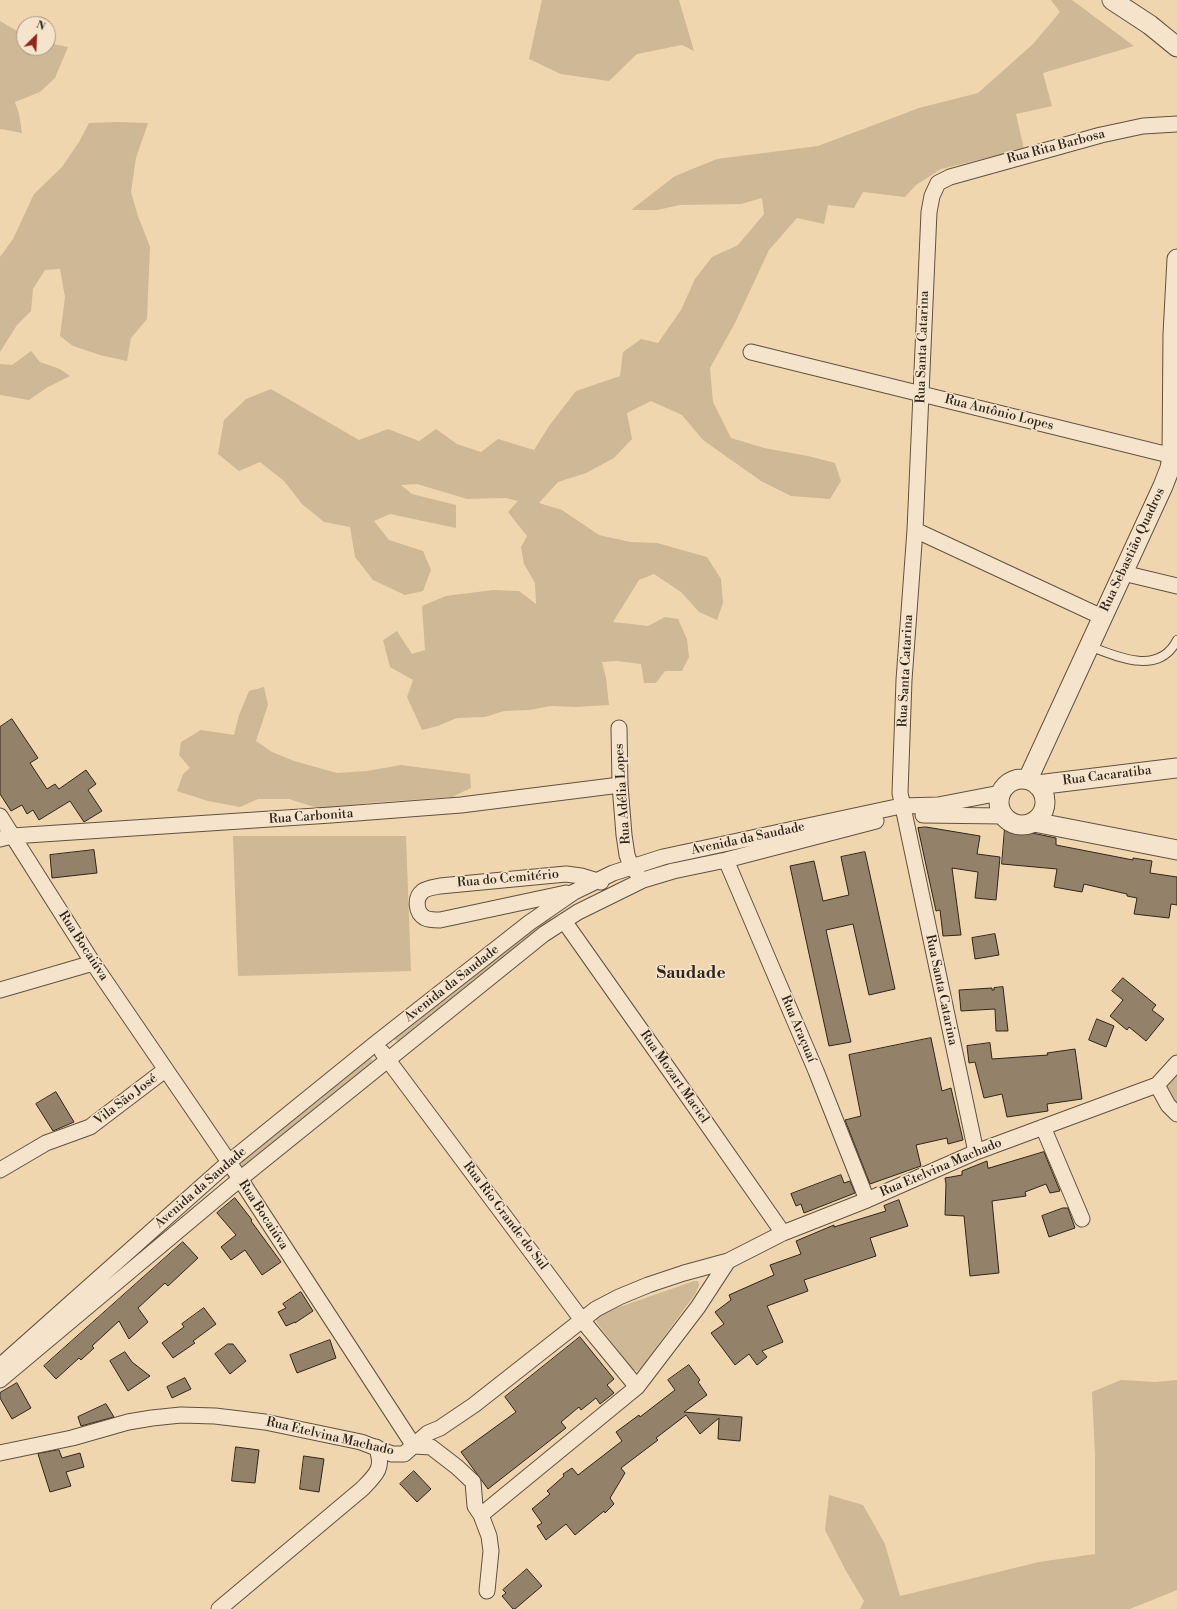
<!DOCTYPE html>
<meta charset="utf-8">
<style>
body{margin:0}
#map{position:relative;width:1177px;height:1609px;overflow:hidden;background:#f0d6af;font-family:"Libre Bodoni",serif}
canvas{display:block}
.north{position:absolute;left:16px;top:16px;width:40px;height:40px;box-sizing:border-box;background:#f5e4cb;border:1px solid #a69885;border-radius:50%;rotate:24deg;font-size:11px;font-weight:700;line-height:16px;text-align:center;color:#30251d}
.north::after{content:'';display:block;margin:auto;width:14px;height:18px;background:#8f2418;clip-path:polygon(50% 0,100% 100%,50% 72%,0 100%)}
</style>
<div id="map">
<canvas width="1177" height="1609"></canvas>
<div class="north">N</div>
</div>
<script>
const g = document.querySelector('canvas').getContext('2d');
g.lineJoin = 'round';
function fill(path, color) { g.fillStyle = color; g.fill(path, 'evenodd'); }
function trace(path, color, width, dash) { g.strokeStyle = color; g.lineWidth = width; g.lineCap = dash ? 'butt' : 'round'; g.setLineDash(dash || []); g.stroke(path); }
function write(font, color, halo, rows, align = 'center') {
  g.font = font + ' "Libre Bodoni",serif'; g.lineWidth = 3; g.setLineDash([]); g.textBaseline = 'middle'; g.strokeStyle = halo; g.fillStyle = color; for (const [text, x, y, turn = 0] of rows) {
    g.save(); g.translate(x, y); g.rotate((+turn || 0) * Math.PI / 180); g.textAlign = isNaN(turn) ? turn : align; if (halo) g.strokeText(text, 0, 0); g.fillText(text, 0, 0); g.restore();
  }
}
const green = new Path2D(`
 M542,0h137l15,51 -12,-6 -45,9 -28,27 -48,-7 -32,-15z
 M1051,0h21l62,46 -91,27 9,33 -36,8 8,35 -83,20 -25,16 -11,12 -42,-5 -9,16 -26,-3 -4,19 -27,-6 -28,32 -34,73 -25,45 3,34 18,36 33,10 44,8 27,7 6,18 -11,18 -39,-3 -30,-15 -58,-41 -21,-25 -31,-14 -24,12 5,26 -18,19 -28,15 -28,9 -19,21 23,7 37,25 31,7 27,1 50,14 14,22 2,24 -6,17 -18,-8 -18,-20 -27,-18 -15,6 -26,42 35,4 17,-9 13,2 9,20 2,18 -7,14h-17l-9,12h-12l-3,-19 -24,-3 -15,1 4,16 3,27 -33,2 -26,-1 -20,4 -26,1 -19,6 -28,1 -19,8 -16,4 -15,-33 6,-17 -23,-13 -7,-27 14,-9 15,23 13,-4 -3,-44 24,-10 47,-6 26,1 17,13 -1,-21 -11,-19 -3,-17 6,-11 -19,-24 10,-11 -12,-3 -39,1 -50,-15 -16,1 11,9 44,11v23l-66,-14 -16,7 15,19 34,11 8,19 -8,21 -18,4 -32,-15 -18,-23 -5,-30 -26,-5 -22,-18 -18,-23 -24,-19 -21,9 -21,-17 6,-34 22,-21 25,-10 88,51 29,-11 31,12 17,-12 21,15 24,8 17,-13 36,11 15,-24 27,-35 44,-15 3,-24 18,-13 17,4 23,-33 14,-31 17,-22 26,-12 26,-31 -2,-16 -21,6 -61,1 -23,5h-26l44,-34 42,-17 101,-13 101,-38 59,-15 55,-49 27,-32z
 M0,21l24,14v13h24v-5l20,4 -13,31 -15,14 -25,10 4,12 3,19 -21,-4 -1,1z
 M118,122l30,1 -12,35 -5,34 7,24 12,31 -3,72 -16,19 -4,23 -27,-6 -27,-9 -13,-10 5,-39 -5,-28 -15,1 -12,19 -2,22 -14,14 -17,27v-95l13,-18 21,-45 28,-27 17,-25 10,-19z
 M31,351l9,11 20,7 10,7 -22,11 -19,13 -29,-5v-31l12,1z
 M264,687l4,18 -12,36 16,11 22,9 43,12 30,-2 34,-6 69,9 1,14 -19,9 -85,6 -46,6 -32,-10h-31l-18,8 -32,-6 -31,-10 6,-17 7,-6 -11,-13 2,-13 20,-12 33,5 5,-20 10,-24z
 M233,836h173l5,135 -173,5z
 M548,917l3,1 1,3 -150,118 -4,2 -3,-1v-4z
 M367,1058l5,1 1,4 -130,104 -1,-1 -1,-4z
 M1177,1068v36l-12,-20z
 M694,1281h4l1,4 -3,8 -55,75 -4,3 -5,-2 -35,-46 -1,-4 9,-7z
 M1121,1380l34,2 22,-2v210l-47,19h-270l4,-8 -18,-30 -21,-41 4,-35 34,10 22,39 15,52 139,-34 56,-8v-99l-3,-63z`);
const building = new Path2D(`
 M12,719l26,39 -8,5 17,26 8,-5 4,5 27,-19 10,14 -8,6 14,21 -18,11 -14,-21 -31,19 -6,-10 -6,4 -5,-9 -11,6 -11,-17v-67z
 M926,827l54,9 -3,18 23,3 -4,43 -21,-2 3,-26 -26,-4 9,67 -18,1 -3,-26 -4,1 -18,-83z
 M1005,828l22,2 5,3 24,5v7l77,15v-2l19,3 -2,12 27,4v28l-6,-1 -2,14 -35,-4 3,-16 -10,-2v-2l-43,-10 -2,8 -28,-5 3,-18 -55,-5z
 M94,850l3,23 -45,5 -2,-23z
 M865,852l30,137 -26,6 -16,-71 -27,6 25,112 -22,4 -39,-180 24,-5 9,40 26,-6 -8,-38z
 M995,934l4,21 -24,4 -3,-21z
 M1123,978l33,27 -4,5 12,9 -18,22 -17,-14 -2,3 -17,-14 13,-16 -11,-9z
 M1003,987l5,44h-12l-1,-22 -34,2 -2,-21 33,-2v2h2v-2z
 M1097,1019l17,7 -8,21 -17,-7z
 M931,1038l11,53 9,-3 12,52 -15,4 -1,-6 -31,7 5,21 -51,18 -25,-64 16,-4 -12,-61z
 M990,1043l2,16 56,-4 -1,-2 28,-4 7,50 -35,5 1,7 -41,6 -5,-23 -18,4 -9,-36 -6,1 -2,-17z
 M56,1092l18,30 -21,9 -17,-27z
 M1044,1152l16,39 -10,2 -4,-9 -21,8 1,4 -34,5 7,72 -29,3 -6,-60 -19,-1 1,-31 -1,-6 17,-3v-4l25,-10 1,7z
 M841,1175l3,8 6,-2 5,12 -51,20 -3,-9 -5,2 -5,-12z
 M235,1198l17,22 -1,1 30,41 -19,13 -17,-25 -14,10 -10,-13 15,-12 -19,-22z
 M899,1200l9,26 -38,12 6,18 -72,24 4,11 -41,15 16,36 -21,9 5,6 -10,8 -8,-11 -14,11 -24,-32 13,-9 -9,-12 16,-12 -2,-5 45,-20 -4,-10 31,-11 -5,-13 38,-16v2l52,-16 -2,-5z
 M1063,1208h5l7,20 -26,9 -7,-21z
 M183,1242l15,16 -30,28 -3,-3 -27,25 10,14 -19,17 -10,-18 -27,25 2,2 -13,12 -2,-2 -23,21 -12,-13z
 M301,1292l12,19 -18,12v-1l-9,4 -8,-14 8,-4 -3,-4z
 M204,1308l12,16 -23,17 2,2 -22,15 -11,-15 22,-16 -2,-3z
 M580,1337l34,42 -7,6 7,8 -14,11 -4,-6 -15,12 -2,-3 -18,15 5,6 -78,61 -27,-37 55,-40 -11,-15z
 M330,1340l6,18 -39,15 -7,-18z
 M228,1344h5l13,17 -16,13 -15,-20z
 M125,1352l7,10 18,14 -22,15 -18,-30z
 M689,1365l11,15 -2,2 9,13 -23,17 58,5 -2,24 -22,-2 1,-21 -19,16 -14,-19 -30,23 2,2 -37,28 4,5 -15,25 4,6 -9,9 -1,-2 -29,24 -9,-11 -20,16 -9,-14 5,-3 -10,-14 18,-15 -3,-3 17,-15 -1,-2 9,-6 6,7 44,-34 -6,-9 23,-17 1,2 35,-27 -7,-10z
 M185,1378l6,11 -19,9 -5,-11z
 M17,1383l14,25 -19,11 -12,-21v-5z
 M106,1404l8,13 -33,9 -3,-9z
 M236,1447l23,3 -4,33 -23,-2z
 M59,1450l3,8 18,-5 4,14 -18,5 5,14 -21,6 -12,-38z
 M304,1456l20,3 -5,33 -19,-3z
 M414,1471l17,18 -14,13 -17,-18z
 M527,1569l15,17 -27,23h-2l-11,-13 4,-3 -3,-3z`);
const service = new Path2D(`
 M1089,646c29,11 70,30 88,-6`);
const minor = new Path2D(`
 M751,352l426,105
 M915,530l187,87
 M1123,573l54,13
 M619,728l1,57 4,50 3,20 4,11 6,7
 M923,815l80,1
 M0,816l93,147 136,199 185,284 17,1 26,20 16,15 2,24 6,9 8,21 2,15 -4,40
 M0,839l12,-3 319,-21 130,-10 159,-20
 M726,860l90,211 51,129
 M566,893l-126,27c-4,0 -11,0 -15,-2 -9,-5 -11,-20 -2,-27 4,-3 12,-4 17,-5l126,-12 15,2 20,6
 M564,921l108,153 111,159
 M0,990l93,-27
 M382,1052l200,268 55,67
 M1157,1085l11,20 9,9
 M1043,1127l39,92
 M976,1152l-76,-359 4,-113 11,-150 14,-318 3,-16 6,-13 12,-6 151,-42 42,-9 34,-2
 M0,1170l46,-27 44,-16 75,-57
 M0,1366l229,-204 147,-119 153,-120 45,-31 39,-19 50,-16 238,-51 37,-1 62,-12
 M0,1380l240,-201 304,-245 34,-22 65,-32 30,-9 53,-11 150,-39
 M0,1453l72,-15 56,-16 24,-4 29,-3 34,1 50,6 96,20 31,12h12l24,-21 12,-5 34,-23 122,-96 23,-12 29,-12 36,-12 44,-12 55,-28 84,-33 109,-48 181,-67 20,-22
 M481,1515l156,-128 61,-80 30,-46
 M219,1609l143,-120c14,-14 23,-22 14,-42`);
const tertiary = new Path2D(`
 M1112,0l38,25 27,22
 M999 802a23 23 0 1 1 46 0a23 23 0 1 1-46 0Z
 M1028,779l135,-293 7,-18 2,-12 1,-122 4,-75
 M1037,785l140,-17
 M1034,822l143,28`);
const streetNames = [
 ["Rua Rita Barbosa",1056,147,-15],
 ["Rua Santa Catarina",923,347,-88],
 ["Rua Antônio Lopes",999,413,14],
 ["Rua Sebastião Quadros",1133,550,-65],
 ["Rua Santa Catarina",906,671,-87],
 ["Rua Cacaratiba",1107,776,-7],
 ["Rua Adélia Lopes",623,794,-94],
 ["Rua Carbonita",311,817,-4],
 ["Avenida da Saudade",748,839,-12],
 ["Rua do Cemitério",508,879,-5],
 ["Rua Bocaiúva",83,946,57],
 ["Avenida da Saudade",452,984,-38],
 ["Rua Santa Catarina",941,990,78],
 ["Rua Araçuaí",798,1029,67],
 ["Rua Mozart Maciel",674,1077,55],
 ["Vila São José",126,1100,-37],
 ["Rua Etelvina Machado",941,1168,-23],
 ["Avenida da Saudade",201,1188,-41],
 ["Rua Bocaiúva",263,1215,57],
 ["Rua Rio Grande do Sul",505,1216,53],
 ["Rua Etelvina Machado",330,1437,13]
];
const districtNames = [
 ["Saudade",691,974]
];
fill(green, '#cfb896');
fill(building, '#948169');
trace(building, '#30251d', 1);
trace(service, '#605142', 10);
trace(minor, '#605142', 17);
trace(tertiary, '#605142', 21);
trace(service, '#f5e4cb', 8);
trace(minor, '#f5e4cb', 15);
trace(tertiary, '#f5e4cb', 19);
write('13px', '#30251d', '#f5e4cb', streetNames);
write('bold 17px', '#30251d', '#f5e4cb', districtNames);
</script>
